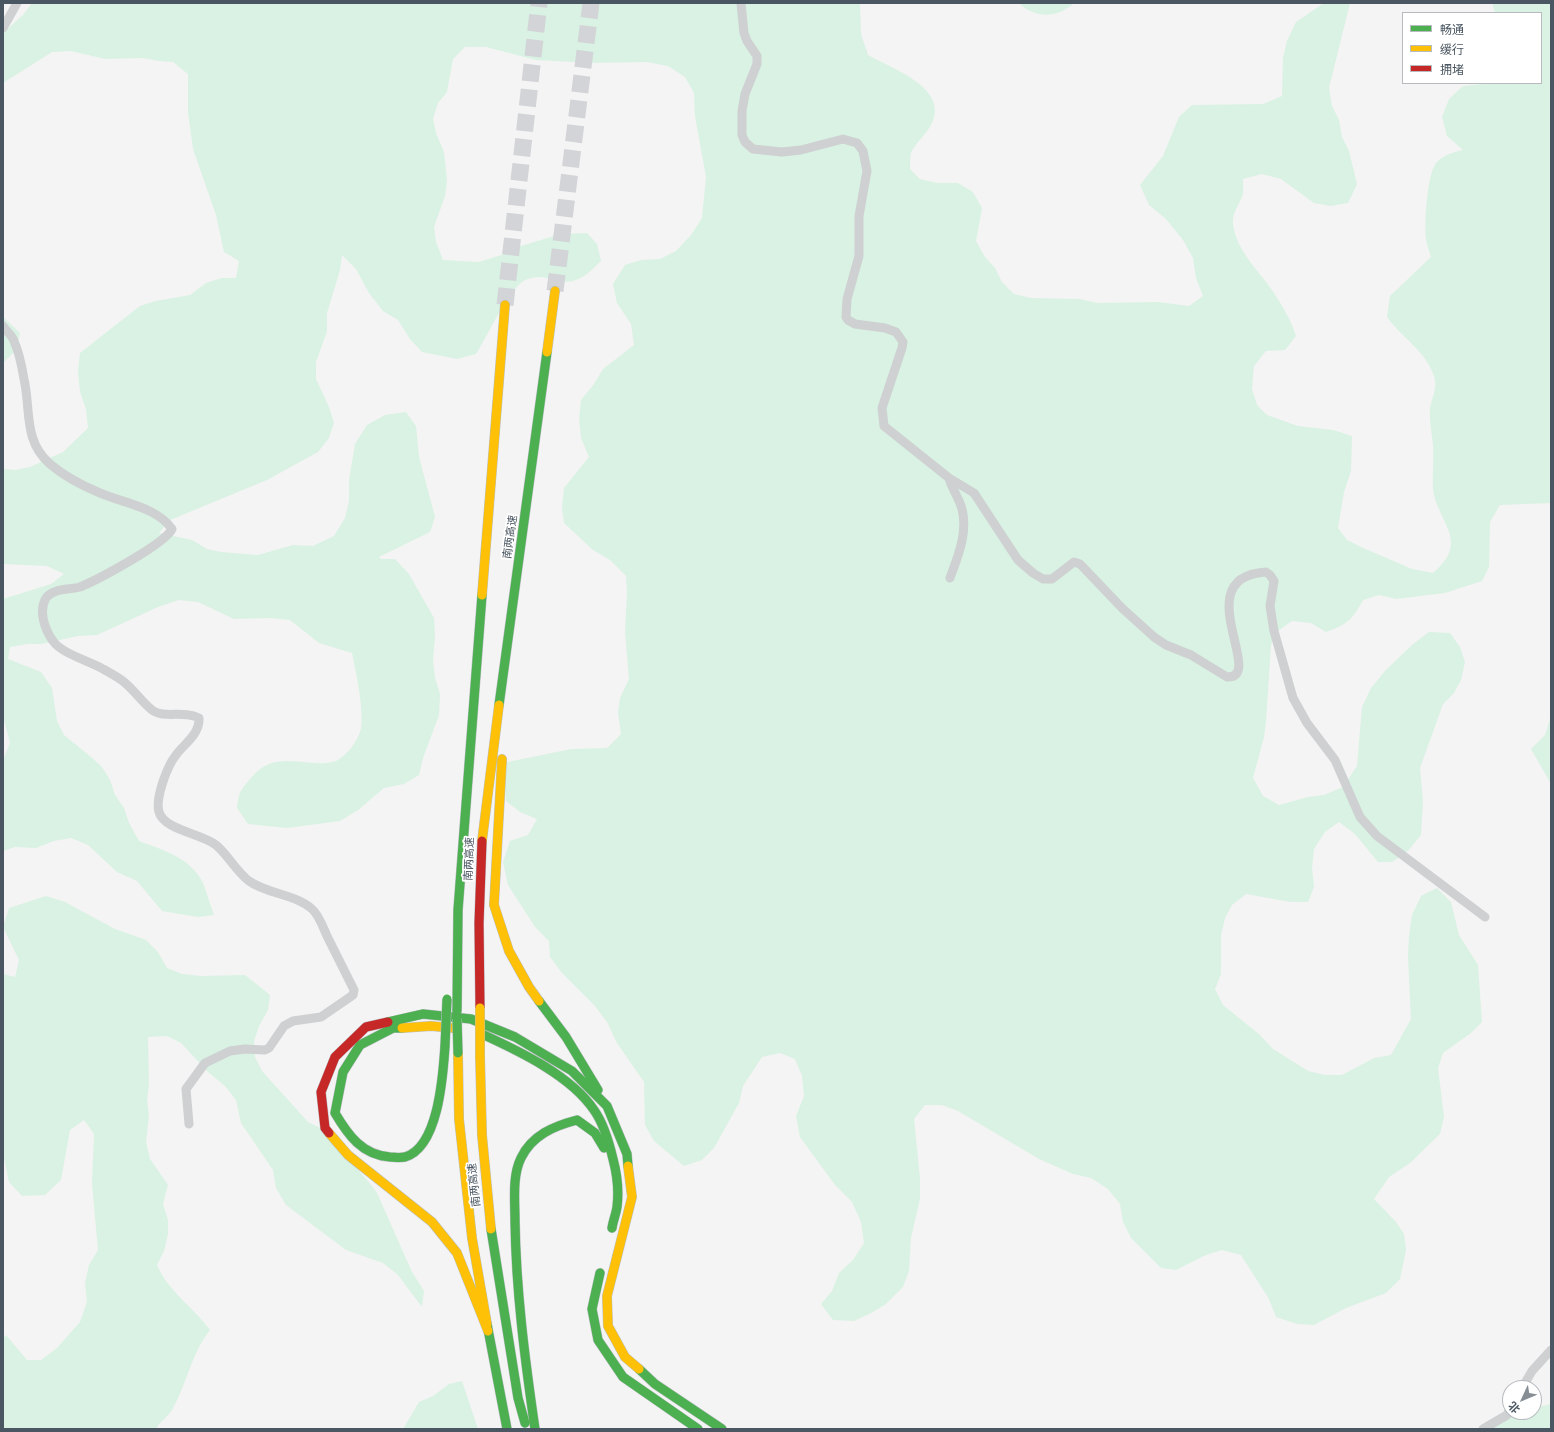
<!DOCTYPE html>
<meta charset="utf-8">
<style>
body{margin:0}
#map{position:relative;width:1554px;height:1432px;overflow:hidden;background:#f4f4f4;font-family:Ubuntu,"Noto Sans SC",sans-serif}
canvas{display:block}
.frame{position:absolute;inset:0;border:4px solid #4a5661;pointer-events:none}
.legend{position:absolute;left:1402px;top:12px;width:140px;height:72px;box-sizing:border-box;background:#fff;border:1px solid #b7bbc0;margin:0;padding:5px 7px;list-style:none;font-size:12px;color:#4a5661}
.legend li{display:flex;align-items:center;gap:8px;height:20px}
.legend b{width:20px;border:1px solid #b7bbc0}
.north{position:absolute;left:1502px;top:1380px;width:40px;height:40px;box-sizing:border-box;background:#fff;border:1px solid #b7bbc0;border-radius:50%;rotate:226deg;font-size:11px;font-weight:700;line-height:16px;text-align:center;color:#4a5661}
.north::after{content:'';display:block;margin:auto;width:14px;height:18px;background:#868d94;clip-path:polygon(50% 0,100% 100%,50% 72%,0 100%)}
</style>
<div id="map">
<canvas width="1554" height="1432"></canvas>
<div class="frame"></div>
<ul class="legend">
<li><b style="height:5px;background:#4caf50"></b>畅通</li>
<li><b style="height:5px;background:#ffc107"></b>缓行</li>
<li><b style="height:5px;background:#c62828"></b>拥堵</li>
</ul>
<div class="north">北</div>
</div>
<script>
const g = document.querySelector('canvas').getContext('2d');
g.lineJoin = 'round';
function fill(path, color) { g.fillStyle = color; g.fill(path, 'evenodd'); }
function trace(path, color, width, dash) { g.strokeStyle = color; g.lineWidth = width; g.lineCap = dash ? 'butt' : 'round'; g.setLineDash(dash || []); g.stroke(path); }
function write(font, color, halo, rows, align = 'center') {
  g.font = font + ' Ubuntu,"Noto Sans SC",sans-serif'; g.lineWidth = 3.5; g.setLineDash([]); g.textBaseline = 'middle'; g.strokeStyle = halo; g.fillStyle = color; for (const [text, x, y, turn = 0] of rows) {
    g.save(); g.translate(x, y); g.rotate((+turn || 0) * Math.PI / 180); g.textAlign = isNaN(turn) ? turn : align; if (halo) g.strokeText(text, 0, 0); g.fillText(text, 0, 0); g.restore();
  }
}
const green = new Path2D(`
 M32,3h828l1,31 7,21c22,13 81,32 64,68 -5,11 -17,20 -21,30 -1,5 -1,11 -1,16l10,10 17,4h21l15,9 9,16 -6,33 9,16 10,11 7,14 12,12 17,4 49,1 17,4 61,-1 31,4 14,-10 -7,-18 -3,-20 -10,-18 -17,-21 -17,-14 -9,-20 23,-29 16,-39 13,-12 71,-1 19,-8 1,-38 4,-17 9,-19 28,-19h26l-21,85 3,18 7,14 3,17 7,14 8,33 -9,19 -17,3 -17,-3 -33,-24 -19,-5 -19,5c0,5 1,13 -1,18 -4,10 -10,16 -9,28 4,26 25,45 39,65 10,15 19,30 24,46l-11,14 -19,1 -12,15 -2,23 5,16 10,10 31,11 35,4 19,6 -1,35 -7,21 -6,36 9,12 14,7 51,22 21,4c9,-8 18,-17 18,-31 0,-15 -17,-35 -18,-54 -1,-14 1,-29 0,-43 -1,-12 -4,-25 -3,-37 2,-12 8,-18 4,-32 -9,-26 -32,-38 -47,-59l3,-21 41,-39c-2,-6 -4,-12 -5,-18 -2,-15 1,-64 10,-76 7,-8 18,-11 27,-13l-16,-14 -5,-19 7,-18 14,-13 31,-3h47v-70h-46l-3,-10h59v500l-51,2 -10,17 -1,45 -7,14 -37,12 -49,6 -17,-4 -16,5c-11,20 -15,24 -37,32l-15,-9 -19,-2 -14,10 -7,14 -5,76 -2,16 -11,41 10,18 16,9 29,-8 16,-2 19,-8 14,-21 5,-59 9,-19 14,-17 28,-27 16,-12 21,1 10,14 5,15 -4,18 -7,13 -11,11 -23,64 3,34 -2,33 -13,16 -16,11h-14l-23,-28 -16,-12 -14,10 -11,17 -2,19 2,19 -6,15h-17l-45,-8 -14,11 -7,13 -4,17v39l-6,15 8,16 37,30 13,14 35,22 17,4h17l32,-17 17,-3 20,-36 -3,-62 1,-21 3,-21 9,-19 16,-8 14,14 8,33 19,30 4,57 -11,11 -28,20 -5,15 6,49 -4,17 -30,29 -21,14 -15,22 22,23 8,12 2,16 -6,29 -14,14 -40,15 -32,17 -17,-1 -21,-7 -7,-18 -28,-44 -19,-5 -16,5 -30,15 -15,-2 -30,-30 -8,-16 -3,-18 -12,-15 -17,-11 -18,-4 -34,-15 -81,-48 -16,-6h-17l-11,14 6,59v21l-9,39 -2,33 -6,16 -17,17 -13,8 -19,9 -21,-1 -12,-16 11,-13 7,-18 14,-13 11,-17 -3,-21 -9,-20 -17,-17 -35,-48 -4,-21 8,-20 -2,-20 -7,-17 -15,-6 -18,4 -19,29 -4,17 -25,45 -12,12 -18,6 -30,-25 -9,-16 -1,-43 -27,-39 -10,-21 -12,-16 -33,-33 -12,-16 -1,-16 -14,-14 -27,-42 -5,-23 7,-21 18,-6 9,-16 -17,-7 -14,-11 -3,-38 68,-14 36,-1 14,-14 -3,-21 2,-15 9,-19 -4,-47 2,-40 -1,-16 -16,-16 -17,-10 -29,-27 -2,-16 2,-19 25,-31 -8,-19 -2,-19 2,-19 13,-16 9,-15 31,-24 -3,-21 -14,-21 -4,-19 12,-19 16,-5 19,-1 16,-8 15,-16 11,-17 4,-41 -11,-61 -1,-23 -9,-16 -17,-11 -21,-4 -54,1 -57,-3 -50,-13h-21l-12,12 -6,33 -9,11 -5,16 3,14 8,19 3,28 -2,16 -11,31 2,15 7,18 36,2 26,-8 16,-8 40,-12 26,-1 10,11 4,17c-8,8 -17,17 -28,20 -15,4 -28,-10 -48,-1 -16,8 -38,57 -49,74l-19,5 -35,-7 -12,-13 -12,-19 -15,-9 -14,-18 -13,-24 -14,-14 -2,15 -13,43v18l-11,31v17l13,28 5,16 -5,15 -11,14 -51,28 -97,40 -11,13 33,7 15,9 14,3 37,3 35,-10 20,1 21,-10 11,-18 4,-17v-21l6,-36 12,-19 18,-10 21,-3 10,14 3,31 16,60 -5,15 -51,25 2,2h14l14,15 25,44 1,19 -2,22 2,19 5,16 -1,21 -16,43 -4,17 -15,9 -20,4 -26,22 -18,11 -53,7 -39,-4 -11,-16c2,-16 3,-17 13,-29 25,-31 52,-11 83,-17 12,-3 26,-22 28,-34 3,-19 -5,-56 -9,-75l-33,-10 -29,-23 -19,-2 -37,1 -36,-17 -19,-2 -21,7 -61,28 -19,1 -37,8h-14l-17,3 -2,12 33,13 11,16 5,33 7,14 27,22 11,10 8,13 5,15 9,13 5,15 10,18c24,9 51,16 64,42 4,10 7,22 11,32l-16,2 -36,-6 -25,-30 -20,-9 -29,-27 -17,-7 -17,3 -18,7 -21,-1 -12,4v-91l7,-17 -7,-27v-117l48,-15 13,-10 -17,-8 -44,-2v-95l13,1 14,-3 33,-15 25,-24 -2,-19 -6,-17 -2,-20 2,-19 60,-47 16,-5 34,-6 16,-12 16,-5h14l3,-17 -15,-9 -8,-37 -23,-66 -5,-37v-38l-15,-12 -14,-1 -17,-3 -37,1 -34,-8 -19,1 -49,31v-50l20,-18z
 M1019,3h55c-16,15 -39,16 -55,0z
 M3,317l17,16 -4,17 -13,13z
 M1551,716v68l-20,-35 14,-14z
 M46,896l19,6 50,27 31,11 12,12 9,16 15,6 19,2 44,-1 25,20 -2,15 -9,16 -5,15 1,16 7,14 46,51 14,7 46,52 9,12 35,79 12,19 -2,16 -24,-32 -15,-12 -37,-13 -60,-45 -10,-17 -3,-18 -32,-47 -5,-23 -11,-14 -17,-14 -27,-29 -14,-7 -19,1 1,47 -2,16 2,15 -3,27 4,17 18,26 -5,19 5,16v14l-4,17 -7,14c10,25 37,43 53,65 -19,24 -23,54 -38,80 -4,7 -12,11 -16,19h-153v-91l3,-3 21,25h14l16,-12 23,-26 7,-20 -2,-19 4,-18 9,-15 -6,-66 2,-50 -10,-14 -14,10 -9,50 -16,15 -23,1 -13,-14 -6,-29v-179l12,3 4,-17 -16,-33 6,-19z
 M462,1381l16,48h-75l16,-27 14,-6 16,-12z
 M1551,1404v25h-67l26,-17h24v-4z`);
const highwayTunnel = new Path2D(`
 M555,291l36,-288
 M505,305l34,-302`);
const street = new Path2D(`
 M741,3l3,30 3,8 10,15v8l-12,30 -3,17v24l3,7 8,7 29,3 19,-2 42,-11 14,4 6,8 4,20 -8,45v40l-12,43 -1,18 2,3 7,4 30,4 11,4 7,10 -1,6 -20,60 2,18 65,52 25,15 44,67 15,13 10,6h9l22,-17 6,2 42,44 32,29 12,8 25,10 36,22c40,1 -41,-100 39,-105l4,3 4,6 -4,25 4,25 19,67 14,25 28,37 25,57 17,19 108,81
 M3,28l14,-25
 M3,326c3,5 9,9 11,15 5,11 8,26 10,38 7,30 -1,62 26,85 14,12 33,22 50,29 23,10 57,14 72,36 -7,15 -75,51 -92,58 -11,3 -27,1 -34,11 -8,13 -1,32 7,43 9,13 37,20 50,28 7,4 15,8 21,13 10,8 18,20 28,28 12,9 31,0 47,8 1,16 -15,26 -23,37 -9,11 -21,44 -17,57 5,18 44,22 57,33 12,10 20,26 33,36 18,13 46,13 63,28 7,6 11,18 15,27 9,18 18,36 27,54l-1,5 -32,22 -28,4 -9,5 -15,22 -4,2 -20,-1 -15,2 -25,12 -19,26 3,35
 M949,478c3,11 10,20 13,31 6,24 -4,47 -12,69
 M1522,1388l10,-17 19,-21
 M1483,1429l24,-14 3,-6`);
const fast = new Path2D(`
 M499,705l48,-353
 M539,1001l27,36 32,53
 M457,1011l1,-101 24,-315
 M388,1022l35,-8 48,5 44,18 57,34 35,35 20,48 1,12
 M402,1028h-9l-33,17 -17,27 -8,41c13,22 27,42 55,44 4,0 10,1 15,0 34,-10 38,-83 40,-111
 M484,1035c37,17 87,41 110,75 10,14 15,32 19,49 4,15 6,32 4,48 -1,7 -4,14 -5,21
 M491,1229l27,169 7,25
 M600,1273l-8,36 6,31 25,37 75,52
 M487,1324l20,105
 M639,1369l16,15 67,45
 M535,1429c-10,-69 -19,-138 -20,-208 0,-20 -3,-45 6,-63 11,-23 33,-32 56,-38l18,13 9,15`);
const slow = new Path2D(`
 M547,352l8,-61
 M482,595l23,-290
 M502,759l-8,146 15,46 20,36 10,14
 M482,841l17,-136
 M402,1028l29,-2 22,2
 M458,1053l1,66 13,119 15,86
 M480,1056l2,79 9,94
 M329,1133l19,22 84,67 25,31 31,78
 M628,1166l4,31 -25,99 1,30 17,31 14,12`);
const jam = new Path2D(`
 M480,1008l-1,-85 3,-82
 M329,1133l-4,-5 -4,-36 14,-35 31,-30 22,-5`);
const fastBridge = new Path2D(`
 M457,1019l1,34
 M445,1046l2,-47`);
const slowBridge = new Path2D(`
 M480,1008v48`);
const streetNames = [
 ["南两高速",510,537,-82],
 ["南两高速",469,859,-88],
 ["南两高速",474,1185,-96]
];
fill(green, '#d9f2e3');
trace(highwayTunnel, '#d2d4d7', 17, [17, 8]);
trace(fast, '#b9bec3', 10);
trace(slow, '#b9bec3', 10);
trace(jam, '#b9bec3', 10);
trace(street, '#ced0d2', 9);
trace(fast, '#4caf50', 9);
trace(slow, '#ffc107', 9);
trace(jam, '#c62828', 9);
trace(fastBridge, '#b9bec3', 10, []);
trace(slowBridge, '#b9bec3', 10, []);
trace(fastBridge, '#4caf50', 9);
trace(slowBridge, '#ffc107', 9);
write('11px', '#4a5661', '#fff', streetNames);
</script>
